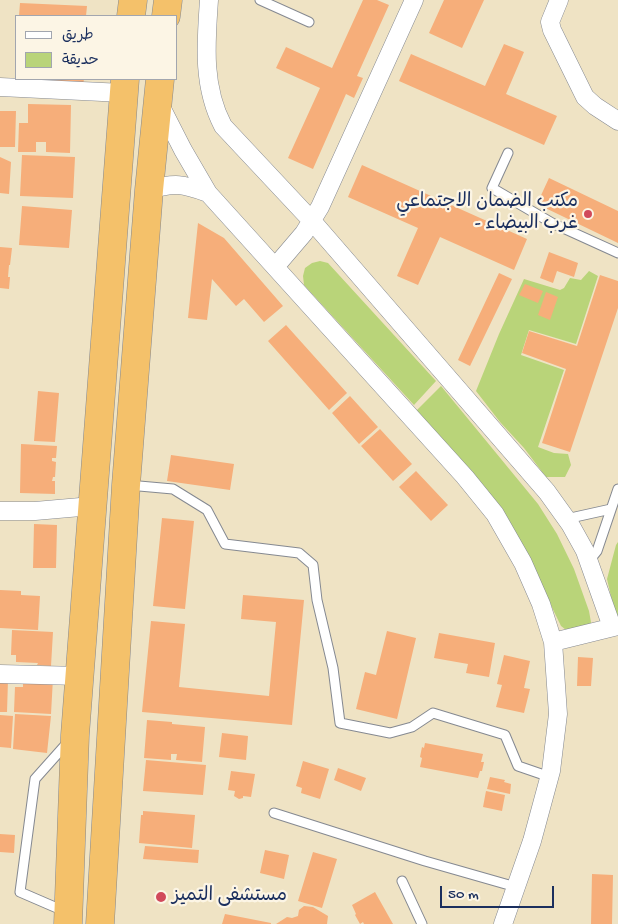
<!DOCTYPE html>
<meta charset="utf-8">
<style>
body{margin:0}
#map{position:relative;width:618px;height:924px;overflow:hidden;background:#efe3c4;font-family:"Gochi Hand","Playpen Sans Arabic",sans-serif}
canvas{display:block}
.legend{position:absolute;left:15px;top:15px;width:162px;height:65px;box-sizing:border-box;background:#fcf5e5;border:1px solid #a2a6af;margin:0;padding:6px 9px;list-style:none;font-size:15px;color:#1b2f5e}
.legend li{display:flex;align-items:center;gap:10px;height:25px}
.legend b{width:25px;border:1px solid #a2a6af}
.scale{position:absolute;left:440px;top:886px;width:114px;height:22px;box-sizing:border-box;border:2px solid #1b2f5e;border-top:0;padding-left:6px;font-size:15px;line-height:18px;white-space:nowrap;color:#1b2f5e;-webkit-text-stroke:4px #fcf5e5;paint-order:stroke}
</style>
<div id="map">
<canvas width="618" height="924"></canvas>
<ul class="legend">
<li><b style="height:6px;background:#fff"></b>طريق</li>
<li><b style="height:14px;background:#b9d479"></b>حديقة</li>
</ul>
<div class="scale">50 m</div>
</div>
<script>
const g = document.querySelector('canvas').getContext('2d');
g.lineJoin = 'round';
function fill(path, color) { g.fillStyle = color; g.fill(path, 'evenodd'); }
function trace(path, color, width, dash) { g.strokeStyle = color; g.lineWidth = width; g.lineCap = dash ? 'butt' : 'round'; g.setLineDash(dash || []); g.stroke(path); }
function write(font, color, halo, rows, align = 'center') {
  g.font = font + ' "Gochi Hand","Playpen Sans Arabic",sans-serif'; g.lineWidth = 4.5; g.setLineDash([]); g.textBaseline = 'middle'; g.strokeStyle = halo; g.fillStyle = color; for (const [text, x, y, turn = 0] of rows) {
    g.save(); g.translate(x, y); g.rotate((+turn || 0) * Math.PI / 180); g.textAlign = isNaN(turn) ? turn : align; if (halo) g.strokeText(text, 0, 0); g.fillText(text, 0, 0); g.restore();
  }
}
const green = new Path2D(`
 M320,261l8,2 108,118 -22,24 -110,-120 -1,-9 2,-8 7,-5z
 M589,271l9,5 -22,68 -47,-14 -8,25 43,15 -26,77 16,6 14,1 3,11 -6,12h-19l-22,-29 -24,-26 -24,-31 23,-57 25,-55 36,11 4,-2 6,-10 11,2z
 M441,386l97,118 19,30 17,35 15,42 3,17 -22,5 -9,-7 -35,-72 -110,-143z
 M618,542v75l-3,-3 -8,-35 9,-34z`);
const building = new Path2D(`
 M363,0h14l12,5 -32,71 6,2 -9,20 -8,-4 -33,75 -25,-11 32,-70 -44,-20 10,-21 46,21z
 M444,0h40l-22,48 -33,-15z
 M20,3l67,3 -1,10h-67z
 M504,44l20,8 -18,42 51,22 -13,29 -145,-64 12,-27 74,32z
 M17,79h67l-1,6 -67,-2z
 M28,104l43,1 -1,48 -24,-1v-10h-10v10h-18l1,-29h9z
 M0,111h16l-1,36h-15z
 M22,155l53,2 -2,41 -53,-2z
 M0,157l11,5 -2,32 -9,-1z
 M362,165l165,74 -13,31 -74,-33 -22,48 -21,-9 21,-48 -70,-31z
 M549,178l69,33v32l-81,-39z
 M22,206l50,4 -3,38 -50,-3z
 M198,223l26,15 59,68 -19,16 -20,-23 -8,7 -24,-27 -5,41 -19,-2z
 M0,247l12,1 -2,17h-1l-1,12h2l-1,12 -9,-1z
 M549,252l29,11 -4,14 -17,-6 -4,12 -13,-5z
 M499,273l13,6 -42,87 -12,-6z
 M600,275l18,6v27l-48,144 -28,-9 24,-74 -44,-16 7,-22 48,15z
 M525,284l18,7 -5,12 -19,-8z
 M546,292l12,5 -8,23 -12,-5z
 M286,325l61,68 -18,17 -61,-69z
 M38,391l21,2 -4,49 -21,-1z
 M350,396l28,31 -19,17 -27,-31z
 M380,429l32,35 -19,17 -32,-35z
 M21,444l36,2 -1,12h-4v3l4,1 -1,15h-2l-1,4h3v13l-35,-1z
 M171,455l63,9 -4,26 -63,-9z
 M416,471l32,34 -17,16 -32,-34z
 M162,518l32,3 -9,88 -32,-3z
 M34,524l23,1 -1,43h-23z
 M0,590l21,1v4l19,1 -2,34 -38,-2z
 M243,595l61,5 -12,125 -150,-13 9,-91 34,3 -6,63 90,9 7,-74 -35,-3z
 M12,630l41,2 -2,34 -14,-1 1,-2 -22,-1v-7h-5z
 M387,631l29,7 -19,81 -41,-10 9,-37 11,3z
 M439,633l56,10 -6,34 -23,-4 2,-9 -34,-6z
 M504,655l26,6 -6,27 6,1 -6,24 -28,-6 6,-22 -5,-1z
 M578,657l15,1 -2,28h-14z
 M23,678h30l-2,36 -37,-2 1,-25h8z
 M0,679l8,1 -1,32h-7z
 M15,714l36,2 -4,37 -34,-4z
 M0,715l13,1 -2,32 -11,-1z
 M147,720l25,2v2l33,3 -3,35 -26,-2 1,-6h-6v6l-27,-2z
 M222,733l26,3 -2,24 -27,-3z
 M425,743l58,11 -2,8h3l-2,9h-2l-2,7 -58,-11 2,-9 -2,-1 2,-10 2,1z
 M146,760l60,5 -3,30 -60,-4z
 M303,761l26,8 -9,30 -19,-6 1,-5 -6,-2z
 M338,768l28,10 -5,13 -27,-11z
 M231,771l24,3 -4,23 -8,-1v2l-4,1 -5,-3 1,-5 -7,-1z
 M490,777l15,3 -1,2 7,2 -1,10 -23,-5z
 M486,791l19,4 -3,16 -19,-4z
 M143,811l52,4 -3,33 -53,-5 2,-28h2z
 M0,834l15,1 -1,18 -14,-1z
 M145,846l54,4 -1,13 -55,-4z
 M265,850l24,5 -5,24 -24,-6z
 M313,852l24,7 -15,49 -24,-7z
 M592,874l21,1 -1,49h-21z
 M375,892l18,32h-29l-1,-2 -3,2 -5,-9 1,-1 -4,-9z
 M304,906l9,1 15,9 -1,8h-51l11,-7 5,1 6,-2 1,-6z
 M225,914l46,9v1h-49z`);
const service = new Path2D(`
 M260,0l49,22
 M508,153l-16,35 60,35 66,30
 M128,485l45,4 34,21 18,34 74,9 14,12 4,35 16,68 7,55 50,10 22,-6 21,-14 72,22 13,31 32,11
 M566,519l45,-10
 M589,561l8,-10 21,-62
 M274,813l151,48 91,26
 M402,881l20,43
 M64,911l-44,-19 15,-113 33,-37`);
const minor = new Path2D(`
 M209,0c-3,43 -7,86 14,126l89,95 235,271 23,32 15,27 27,76
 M559,0l-9,22 2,8 33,67 10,9 23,15
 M0,87l123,6
 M159,103l24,47 25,43 257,284 30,37 28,49 18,41 12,38 5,72 -7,57 -19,70 -29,83
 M149,190c26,-8 34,-6 59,3
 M275,267l29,-34 16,-26 94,-207
 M0,511h35l57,-5
 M553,642l65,-16
 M0,674l80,2`);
const trunk = new Path2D(`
 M131,16l2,-16
 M166,16l2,-16
 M68,924l7,-189 50,-656
 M100,924l26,-439 23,-295 11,-111`);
const markers = [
 [588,214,5,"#d1495b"],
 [161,897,6,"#d1495b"]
];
const poiNames = [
 ["مكتب الضمان الاجتماعي",578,203],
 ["- غرب البيضاء",578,225],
 ["مستشفى التميز",172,897,"left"]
];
fill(green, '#b9d479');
fill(building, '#f6ae7a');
trace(service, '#858991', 11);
trace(minor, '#858991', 19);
trace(trunk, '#858991', 29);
trace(service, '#fff', 9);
trace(minor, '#fff', 18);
trace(trunk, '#f4c16a', 28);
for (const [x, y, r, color] of markers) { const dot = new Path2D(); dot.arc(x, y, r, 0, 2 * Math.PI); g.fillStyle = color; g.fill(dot); trace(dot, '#fcf5e5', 2); }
write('19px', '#1b2f5e', '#fcf5e5', poiNames, 'right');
</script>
